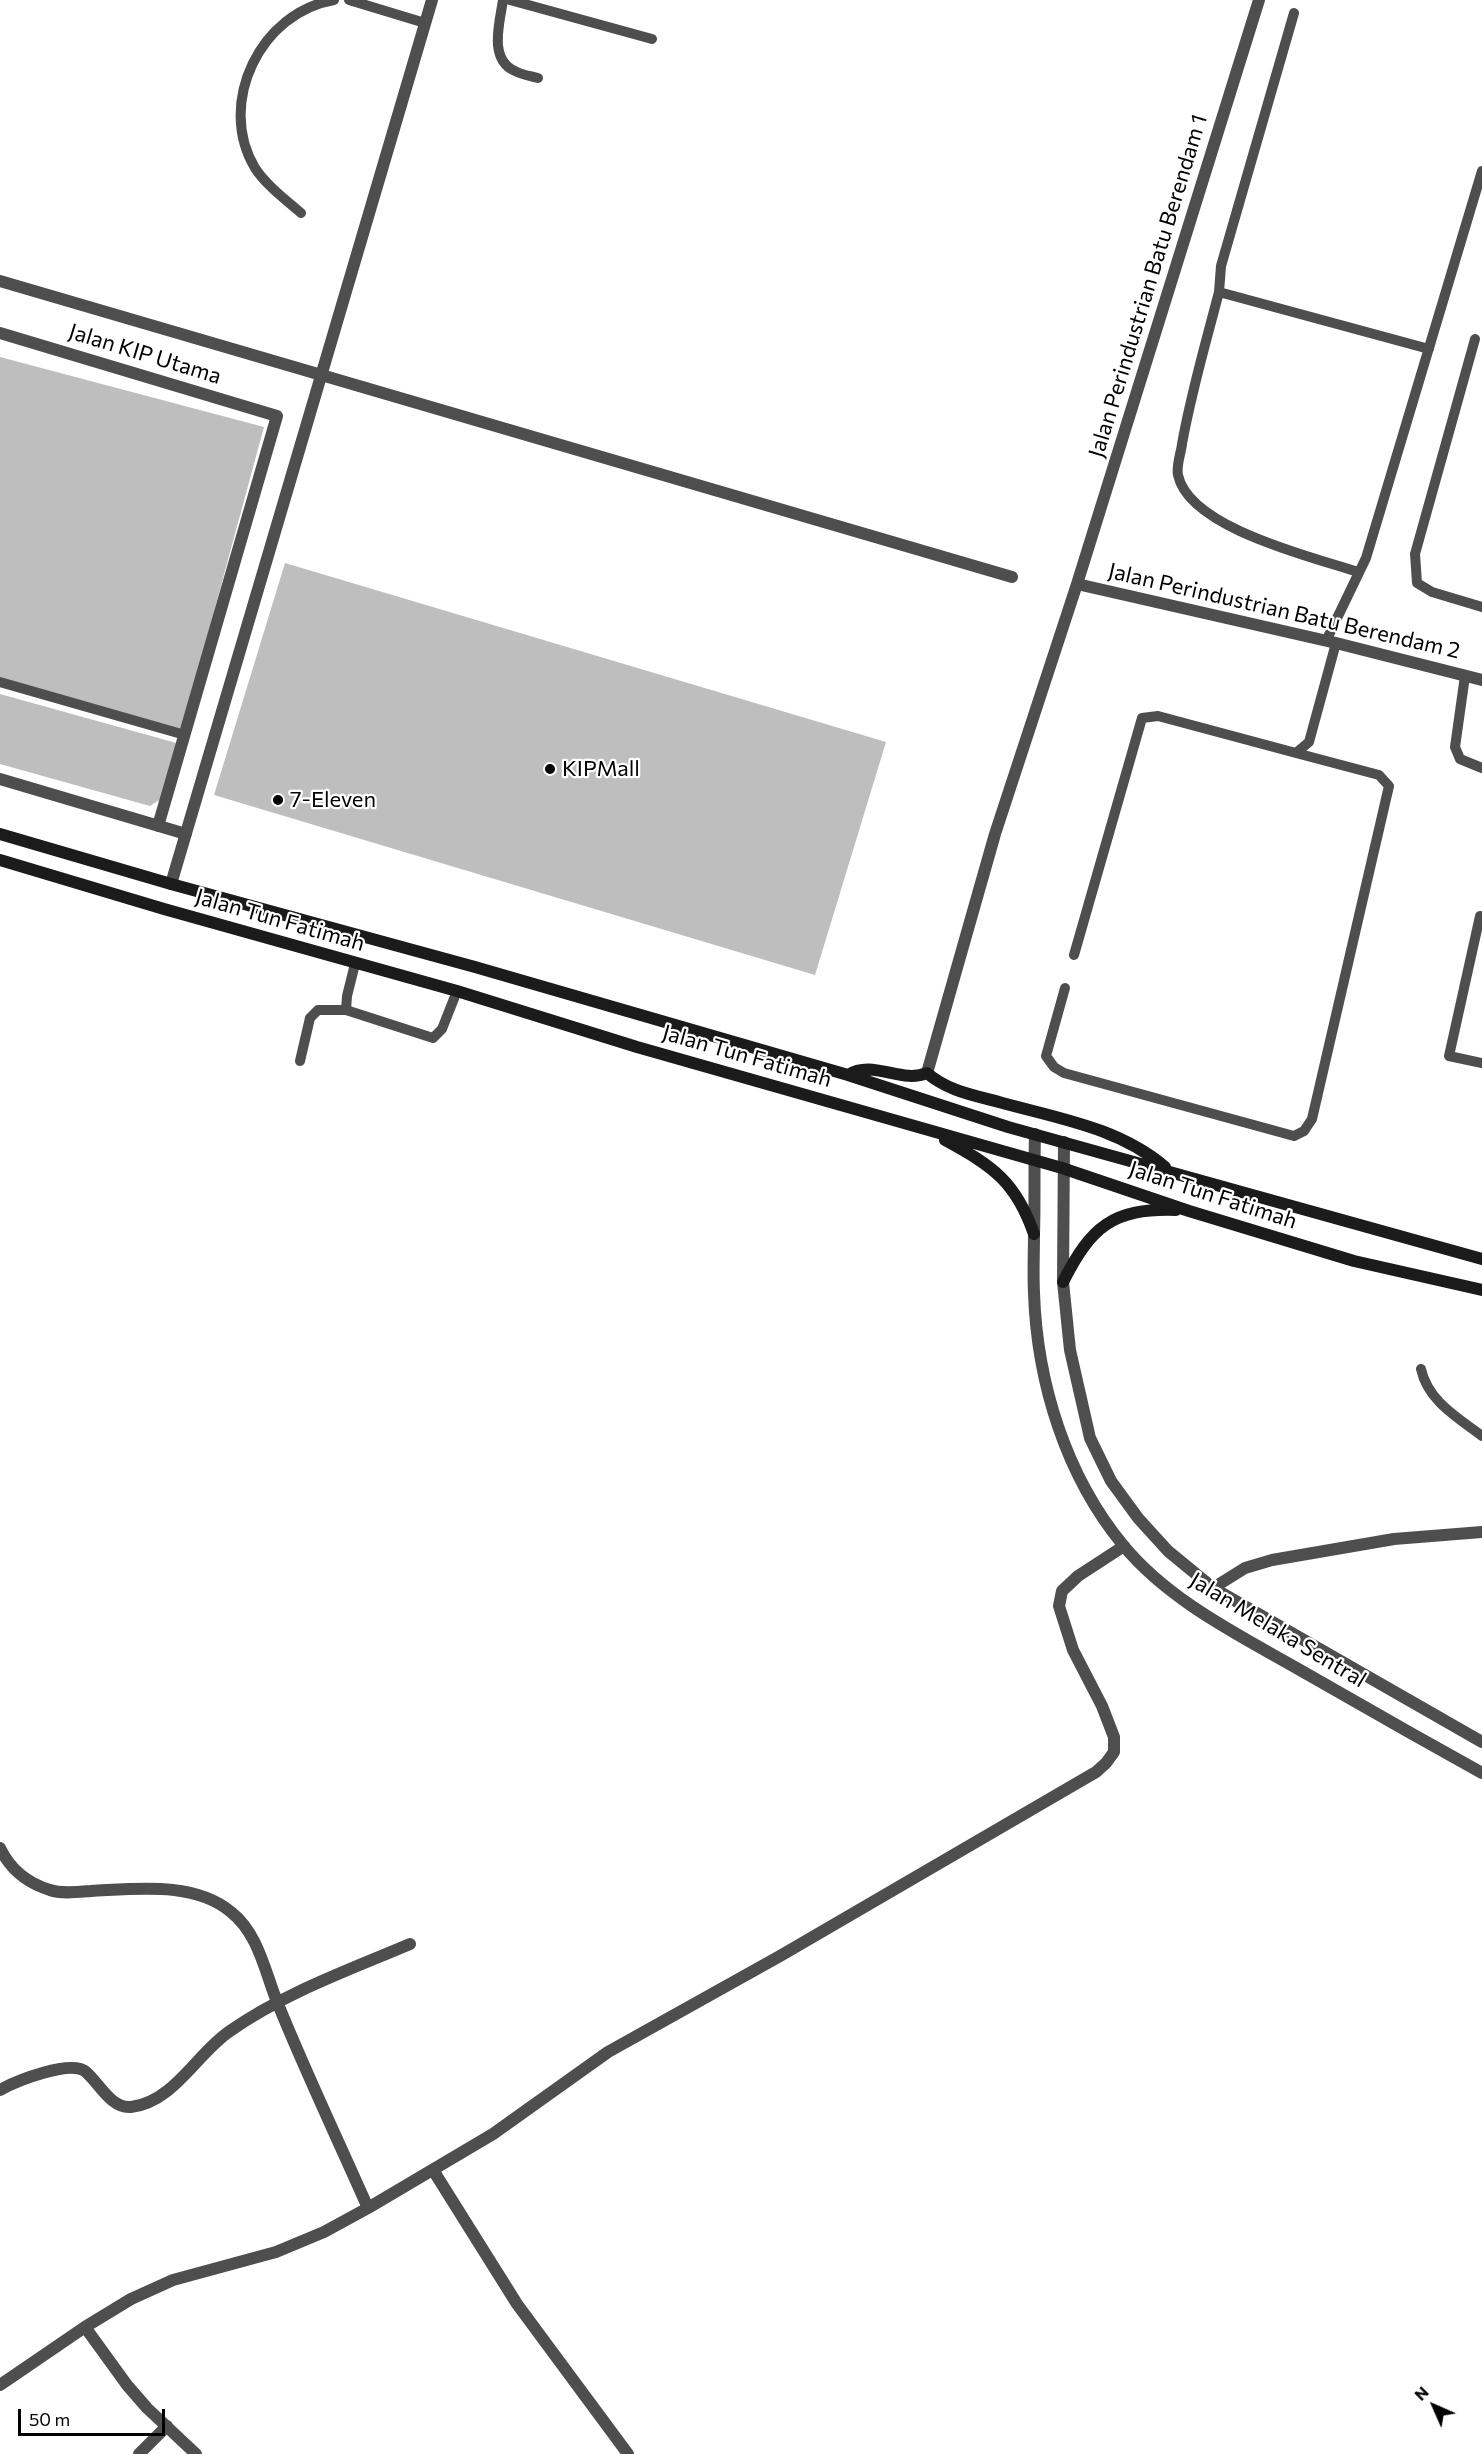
<!DOCTYPE html>
<style>
body{margin:0}
#map{position:relative;width:1482px;height:2454px;overflow:hidden;background:#fff;font-family:Commissioner,sans-serif}
canvas{display:block}
.north{position:absolute;left:1404px;top:2376px;width:60px;height:60px;-webkit-text-stroke:4px #fff;paint-order:stroke;rotate:315deg;font-size:16px;font-weight:700;line-height:24px;text-align:center;color:#000}
.north::after{content:'';display:block;margin:auto;width:21px;height:27px;background:#000;clip-path:polygon(50% 0,100% 100%,50% 72%,0 100%)}
.scale{position:absolute;left:18px;top:2409px;width:147px;height:27px;box-sizing:border-box;border:3px solid #000;border-top:0;padding-left:8px;font-size:18px;line-height:21px;white-space:nowrap;color:#000;-webkit-text-stroke:4px #fff;paint-order:stroke}
</style>
<div id="map">
<canvas width="1482" height="2454"></canvas>
<div class="north">N</div>
<div class="scale">50 m</div>
</div>
<script>
const g = document.querySelector('canvas').getContext('2d');
g.lineJoin = 'round';
function fill(path, color) { g.fillStyle = color; g.fill(path, 'evenodd'); }
function trace(path, color, width, dash) { g.strokeStyle = color; g.lineWidth = width; g.lineCap = dash ? 'butt' : 'round'; g.setLineDash(dash || []); g.stroke(path); }
function write(font, color, halo, rows, align = 'center') {
  g.font = font + ' Commissioner,sans-serif'; g.lineWidth = 4.5; g.setLineDash([]); g.textBaseline = 'middle'; g.strokeStyle = halo; g.fillStyle = color; for (const [text, x, y, turn = 0] of rows) {
    g.save(); g.translate(x, y); g.rotate((+turn || 0) * Math.PI / 180); g.textAlign = isNaN(turn) ? turn : align; if (halo) g.strokeText(text, 0, 0); g.fillText(text, 0, 0); g.restore();
  }
}
const building = new Path2D(`
 M0,357l264,70 -57,210 -28,95 -179,-55z
 M285,563l601,179 -71,233 -601,-180z
 M0,694l180,50 -16,53 -14,9 -150,-42z`);
const service = new Path2D(`
 M349,0l76,23
 M503,0c-3,22 -15,59 12,71 7,4 16,5 23,7
 M510,0l142,39
 M1294,13l-73,253 -2,26 210,57
 M301,213c-15,-13 -35,-28 -46,-45 -39,-65 6,-156 79,-168
 M1219,292c-13,50 -28,101 -37,152 -1,9 -6,22 -4,31 11,53 134,82 180,97
 M1475,339l-60,215 2,29 15,9 50,15
 M1326,641l40,-83 116,-387
 M1465,676l-10,71 5,12 22,9
 M0,682l185,53
 M1480,916l-31,140 33,7
 M1074,955l68,-237 16,-2 138,37 13,-11 27,-99
 M1065,988l-19,68 8,11 10,6 230,63 10,-5 8,-12 77,-333 -10,-11 -83,-22
 M346,1010l1,-14 8,-32
 M300,1061l10,-43 8,-8h28l87,28 9,-9 15,-38
 M1421,1369c7,32 36,48 61,67`);
const minor = new Path2D(`
 M0,281l1012,296
 M0,333l277,83 -119,410
 M1077,584l259,59 146,37
 M0,779l186,55
 M171,884l261,-884
 M927,1073l68,-239 82,-250 182,-584
 M1213,1588l32,-20 27,-8 122,-21 88,-7
 M0,1848c10,21 27,35 50,42 11,4 28,2 41,1 44,-2 103,-10 140,21 28,22 34,61 47,92 28,69 60,136 90,204
 M0,2090c16,-9 71,-31 86,-18 13,11 25,37 45,35 43,-5 66,-54 99,-76 54,-38 119,-61 180,-87
 M433,2170l84,134 111,150
 M85,2327l42,58 20,23 49,46
 M0,2385l85,-58 46,-28 42,-19 103,-28 48,-20 44,-24 125,-74 115,-82 172,-96 316,-184 10,-9 8,-11v-15l-12,-31 -29,-56 -14,-44 3,-15 16,-15 46,-30
 M139,2454l28,-28`);
const tertiary = new Path2D(`
 M1035,1134c-1,33 0,67 -1,100 0,20 -1,39 0,59 3,90 32,183 89,252 46,56 116,90 177,125 61,35 121,69 182,103
 M1064,1142l-1,140 7,68 20,88 21,43 27,37 30,33 45,37 269,154`);
const secondary = new Path2D(`
 M0,834l171,50 304,83 373,108 160,52 474,132
 M0,860l164,49 293,82 180,56 425,121 127,43 165,50 128,29
 M848,1075c25,-16 53,9 79,-2 21,18 46,22 72,29 57,16 119,25 166,65
 M945,1140c48,26 71,42 89,94
 M1063,1282c28,-55 49,-74 113,-72`);
const markers = [
 [550,769,6,"#000"],
 [278,800,6,"#000"]
];
const streetNames = [
 ["Jalan Perindustrian Batu Berendam 1",1148,286,-73],
 ["Jalan KIP Utama",145,354,17],
 ["Jalan Perindustrian Batu Berendam 2",1284,611,13],
 ["Jalan Tun Fatimah",280,920,16],
 ["Jalan Tun Fatimah",747,1056,16],
 ["Jalan Tun Fatimah",1213,1195,18],
 ["Jalan Melaka Sentral",1278,1630,31]
];
const poiNames = [
 ["KIPMall",562,769],
 ["7-Eleven",290,800]
];
fill(building, '#bebebe');
trace(service, '#4e4e4e', 10);
trace(minor, '#4e4e4e', 12);
trace(tertiary, '#4e4e4e', 12);
trace(secondary, '#1b1b1b', 12);
for (const [x, y, r, color] of markers) { const dot = new Path2D(); dot.arc(x, y, r, 0, 2 * Math.PI); g.fillStyle = color; g.fill(dot); trace(dot, '#fff', 2); }
write('22px', '#000', '#fff', streetNames);
write('22px', '#000', '#fff', poiNames, 'left');
</script>
